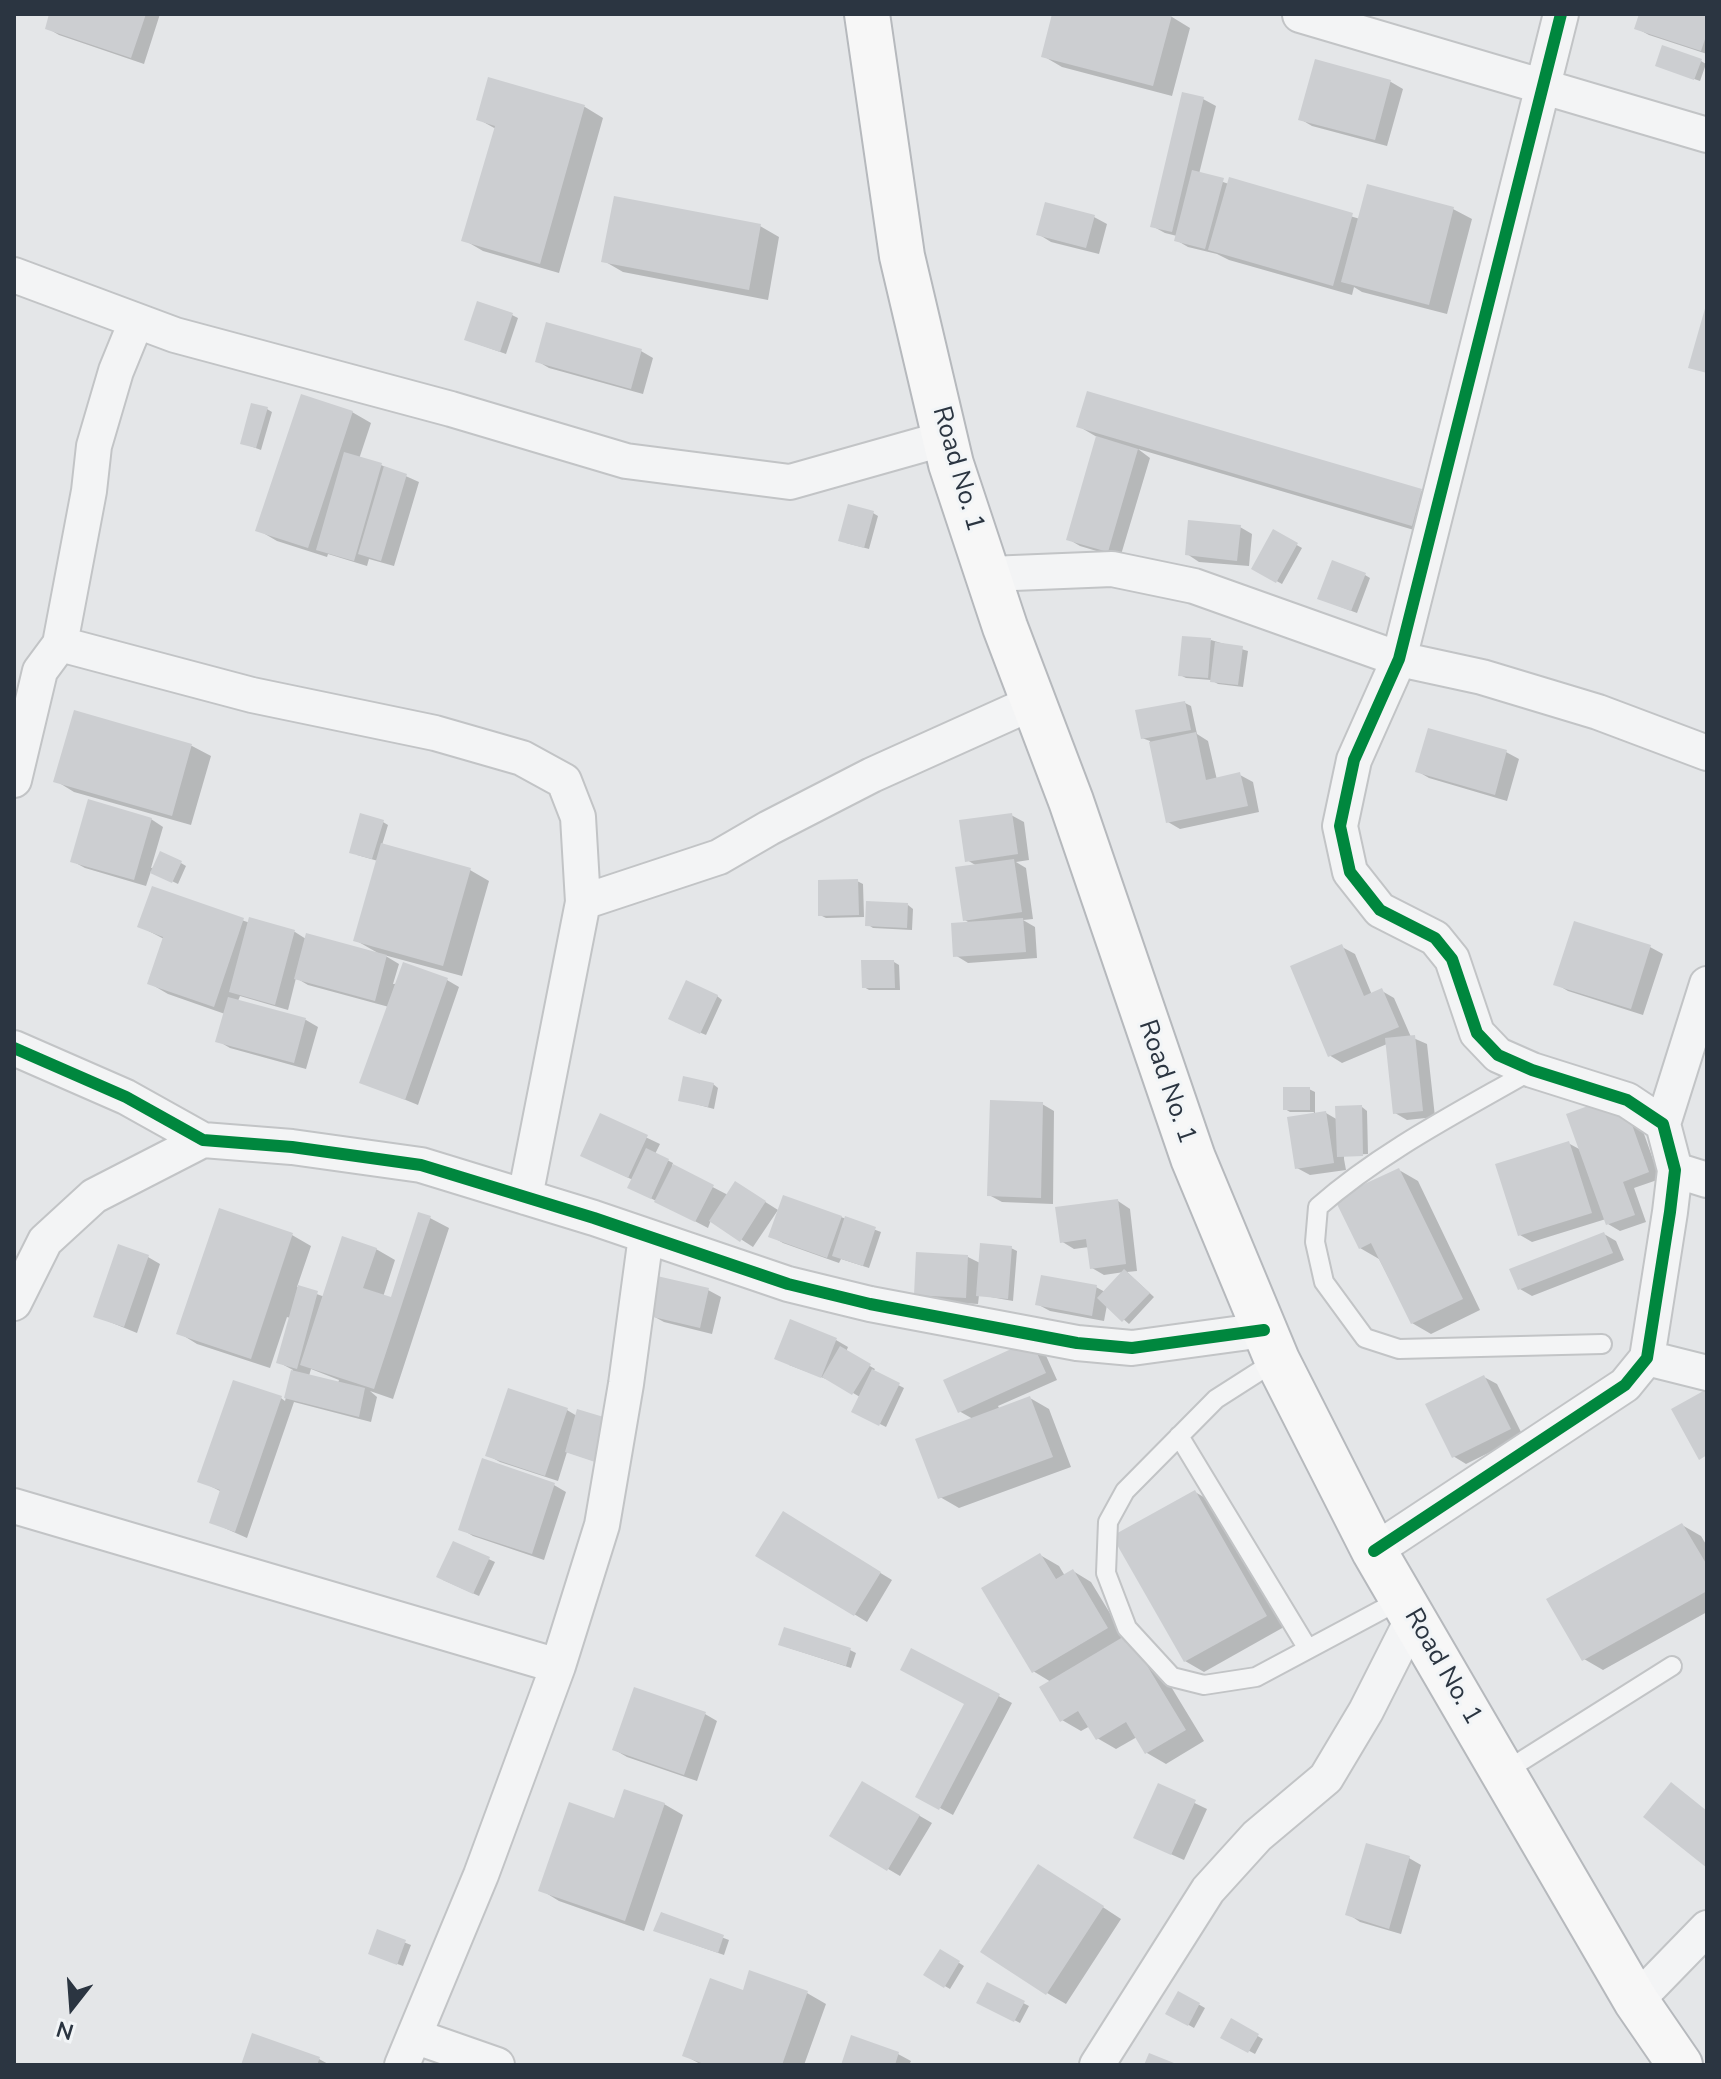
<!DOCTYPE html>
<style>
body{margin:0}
#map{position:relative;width:1721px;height:2079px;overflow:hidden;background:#e4e6e8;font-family:"Nunito Sans",sans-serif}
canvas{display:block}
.frame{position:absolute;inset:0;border:16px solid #2b3541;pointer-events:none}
.north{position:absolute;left:32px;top:1967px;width:80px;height:80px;-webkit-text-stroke:6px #f2f5f7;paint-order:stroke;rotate:197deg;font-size:22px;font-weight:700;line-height:32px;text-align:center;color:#2b3541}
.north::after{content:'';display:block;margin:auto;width:28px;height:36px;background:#2b3541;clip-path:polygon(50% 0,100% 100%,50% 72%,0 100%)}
</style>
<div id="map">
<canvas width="1721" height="2079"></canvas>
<div class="frame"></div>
<div class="north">N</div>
</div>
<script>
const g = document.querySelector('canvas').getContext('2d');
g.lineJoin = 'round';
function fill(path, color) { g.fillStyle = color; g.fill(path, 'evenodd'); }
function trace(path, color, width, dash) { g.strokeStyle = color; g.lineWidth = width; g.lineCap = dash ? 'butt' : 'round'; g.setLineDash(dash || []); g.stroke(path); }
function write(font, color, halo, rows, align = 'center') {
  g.font = font + ' "Nunito Sans",sans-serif'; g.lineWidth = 6; g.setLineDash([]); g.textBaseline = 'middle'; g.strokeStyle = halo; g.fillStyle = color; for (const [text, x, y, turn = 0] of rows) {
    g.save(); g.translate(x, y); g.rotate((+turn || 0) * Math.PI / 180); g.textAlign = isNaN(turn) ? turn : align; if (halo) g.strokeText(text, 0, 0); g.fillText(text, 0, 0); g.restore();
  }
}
const shadow = new Path2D(`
 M52,14h108l-16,50 -85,-29 -12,-7z
 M1054,14h106l12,3 18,11 -18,68 -110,-29 -19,-11z
 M1641,14h66v40l-58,-19 -13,-7z
 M1316,61l75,21 12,7 -16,57 -75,-20 -12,-7z
 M1701,61l5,3 -6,17 -37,-13z
 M490,79l95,28 18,11 -44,155 -76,-22 -19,-11 32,-111 -18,-10z
 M1203,99l13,7 -17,68 30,10 1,-4 130,39 93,-10 19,10 -25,95 -85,-22 -8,-5 -2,8 -123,-35 -12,-6 -29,-7 -12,-7 1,-4 -12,-3 -13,-7z
 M1094,217l13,7 -8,30 -48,-12 -13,-8z
 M760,226l19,11 -11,63 -145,-28 -19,-11z
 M512,315l6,3 -12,36 -34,-12z
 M641,351l12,7 -10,36 -94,-26 -12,-7z
 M267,409l5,3 -11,38 -19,-7z
 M352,412l19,11 -12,36 22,6 38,17 -25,84 -25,-7 -2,7 -39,-12 -1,3 -50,-16 -19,-11z
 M1078,426l343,65 19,11 -9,33 -293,-86 12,9 -30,100 -40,-12 -12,-7 29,-102z
 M873,513l5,3 -9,33 -23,-6z
 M1240,527l12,7 -3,32 -50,-4 -12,-8z
 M1274,532l28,16 -20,36 -29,-16z
 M1365,575l5,3 -13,35 -32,-12z
 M1211,640l37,11 -5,36 -25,-3 -7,-4 -25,-2 -6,-3z
 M1185,703l6,3 6,28 11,7 9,39 23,-5 13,7 6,30 -79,17 -12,-7 -18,-81 -8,-3z
 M75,713l117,33 19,10 -20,69 -117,-33 -18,-11z
 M1506,752l13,7 -12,42 -78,-23 -12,-7z
 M1011,815l13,7 5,38 -13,2 10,6 7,51 -10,1 12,7 2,31 -69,5 -13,-8 16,-31 -6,-4 12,-54 -10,-6z
 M151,819l12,8 -12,41 30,-5 5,3 -8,18 -27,-13 -5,15 -61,-18 -13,-7z
 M383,822l5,3 -6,20 88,25 19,11 -27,95 -78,-21 15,9 -6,20 54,-4 12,7 -41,118 -56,-23 27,-75 -81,-22 -12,-7 -8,32 -48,-14 -2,5 68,19 12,7 -12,42 -76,-21 -12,-7 7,-27 -57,-20 -19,-11 15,-44 -25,-13 14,-38 97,35 1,-3 44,12 11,7 72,14 -23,-13 23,-79 -21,-6z
 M857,881l6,3 1,33 -38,1 -6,-3z
 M908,905l5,4 -1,21 -39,-2 -6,-4z
 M1575,923l75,24 13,7 -20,61 -75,-24 -12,-7z
 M1342,947l13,7 17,41 10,-4 12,7 17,39 16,7 8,73 -28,3 -12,-7 -8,-69 -45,19 -13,-8z
 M894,962l5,3 1,25h-31l-5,-3z
 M717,996l5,4 -16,35 -31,-13z
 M713,1084l5,4 -4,21 -34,-9z
 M1309,1089l6,3v22l11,-1 12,7 24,-13 5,4 1,43 -24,1v4l24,-1 -24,1 2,11 -36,5 -13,-7 17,-56h-24l-5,-3z
 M1633,1103l27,76 -26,9 12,34 -26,9 -12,-7 -2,-5 -74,23 -12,-7 48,-92 13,7z
 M1042,1104l12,7 -1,93 -51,-2 -13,-7z
 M601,1116l59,28 -5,10 18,9 -1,3 56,29 20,-4 30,19 -25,37 -42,-27 -3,8 -73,-38 -2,-10 -38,-18z
 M1399,1170l19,11 62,129 -49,24 -19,-11 -33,-64 -19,-11z
 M1118,1201l12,8 7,62 -10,1 27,25 -25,27 -22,-19 -3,16 -54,-10 -13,-7 59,-17 9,5 19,-20 -20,3 -12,-7 -3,-21 -15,2 -13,-8z
 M841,1217l40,15 -12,36 -28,-9 -2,4 -56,-20 -12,-7z
 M430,1218l19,10 -56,171 -23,-8 7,6 -6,25 -77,-20 -47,136 -36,-16 11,-30 -22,-11 81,-83 4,3 8,-31 -15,-8 12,-44 -3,-1 -17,51 -73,-24 -18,-11 113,-98 19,11 -14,41 28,10 51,-48 19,11 -12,37 9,3zM311,1369l28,11 -1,3 -29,-7z
 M1604,1234l12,7 8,19 -92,36 -12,-7z
 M1011,1248l6,3 -4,50 -34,-6 -1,9 -50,-3 -12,-7 52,-37 12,6z
 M148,1257l12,7 -23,69 -42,-17z
 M708,1290l13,7 -9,37 -48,-12 -13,-7z
 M836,1340l12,7 -2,5 29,17 -2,3 31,16 -18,39 -32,-16 6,-14 -26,-15 -45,-17z
 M1043,1349l14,31 -59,26 2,4 30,-12 19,11 22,58 -112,41 -19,-11 33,-78 -14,-8 -14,-30z
 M1484,1377l13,7 26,52 -57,28 -13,-8z
 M567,1410l10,6 23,47 -33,-11 -9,29 -58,-19 -13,-7z
 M554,1485l12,7 -22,68 -71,-24 -12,-7z
 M1195,1492l19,11 70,124 -80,45 -19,-11z
 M784,1514l108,66 -25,42 -109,-67z
 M1682,1525l19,11 6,10v66l-104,58 -19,-11z
 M454,1543l41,19 -16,34 -36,-16z
 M1040,1555l19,11 6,10 8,-5 18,11 34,56 22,9 57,94 -38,23 -19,-11 -10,-16 -21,12 -19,-11 -7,-12 -9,5 -19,-11 -11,-38 -18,-11z
 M786,1647l64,3 6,3 -5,15z
 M912,1651l100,52 -59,112 -35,-19 49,-92z
 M705,1714l12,7 -20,60 -70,-24 -12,-7z
 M863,1783l69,40 -32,53 -68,-40z
 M1159,1786l48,23 -23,51 -36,-16z
 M664,1804l19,11 -39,116 -85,-30 -18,-11 74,-70z
 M1409,1858l12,7 -20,69 -41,-12 -12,-8z
 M1057,1877l64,42 -55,85 -19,-11z
 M662,1915l67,25 -5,15 -63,-22z
 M378,1932l33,13 -8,21 -27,-10z
 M941,1951l23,15 -14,23 -24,-14z
 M988,1985l41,21 -9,17 -41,-21z
 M807,1993l19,11 -22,61h-102l-18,-10z
 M1179,1993l26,15 -11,20 -26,-15z
 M1231,2021l32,18 -8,15 -32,-17z
 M898,2054l13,7 -2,4h-66z
 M319,2059l11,6h-87z`);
const building = new Path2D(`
 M49,14h97l-15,44 -86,-29z
 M1052,14l120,1 -19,71 -112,-29z
 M1639,14h68v19l-6,18 -67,-22z
 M1662,45l40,14 -8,21 -39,-14z
 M1315,59l76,21 -16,60 -77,-20z
 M488,77l97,28 -45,159 -79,-23 34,-115 -19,-6z
 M1182,92l22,5 -32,135 -22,-5z
 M1192,170l32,8 -19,71 -31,-8z
 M1229,177l124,36 -20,73 -125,-36z
 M1367,184l87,23 -25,98 -88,-23z
 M614,196l147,28 -12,66 -148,-28z
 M1045,202l50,13 -9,33 -50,-13z
 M477,301l36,12 -13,39 -36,-12z
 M1706,305h1v68l-19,-5z
 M546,322l96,27 -11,40 -96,-27z
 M1087,391l335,98 -10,37 -336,-99z
 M301,394l52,17 -45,137 -53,-17z
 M251,403l17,4 -12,41 -16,-4z
 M1096,436l42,13 -30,103 -42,-12z
 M344,452l38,11 -28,98 -38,-11z
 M384,466l23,8 -26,87 -23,-7z
 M848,504l26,7 -10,37 -26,-7z
 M1188,520l53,5 -4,36 -52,-6z
 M1273,529l25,14 -22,40 -25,-14z
 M1332,560l34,13 -15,38 -34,-12z
 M1182,636l29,2 -3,40 -30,-2z
 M1215,642l28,4 -5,39 -28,-3z
 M1185,701l6,29 -50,9 -6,-29z
 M74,710l118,34 -20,72 -119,-34z
 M1428,728l79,22 -12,45 -80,-23z
 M1196,732l10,48 34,-8 8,34 -82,17 -17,-81z
 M88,799l64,19 -18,62 -64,-18z
 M360,813l24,7 -12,39 -23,-6z
 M1012,813l6,41 -53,8 -6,-42z
 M381,843l90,25 -28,98 -90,-25z
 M160,851l22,10 -10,22 -22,-10z
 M1014,859l8,53 -59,9 -8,-54z
 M858,879l1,36 -41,1v-36z
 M152,886l92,32 -30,89 -67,-23 16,-47 -26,-10z
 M866,901l42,2 -1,25 -42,-2z
 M249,917l46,13 -20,75 -46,-13z
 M1023,918l3,34 -73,5 -2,-34z
 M1574,921l77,24 -20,64 -78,-24z
 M306,933l81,22 -12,46 -81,-22z
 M1342,944l22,52 18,-8 17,39 -71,30 -38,-91z
 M861,960h33l1,28h-33z
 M403,962l45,16 -43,122 -46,-17z
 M686,980l32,15 -18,39 -32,-15z
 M228,997l78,21 -12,45 -79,-21z
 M1415,1035l8,76 -30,3 -8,-76z
 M683,1076l31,7 -6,24 -30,-6z
 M1283,1087h27v23h-27z
 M1621,1094l28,78 -26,10 12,33 -29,10 -40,-111z
 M990,1100l53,2 -2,96 -54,-2z
 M1362,1105l1,51 -26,1 -2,-51z
 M1326,1111l8,52 -39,6 -8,-52z
 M600,1113l48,22 -20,43 -48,-22z
 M1569,1141l23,72 -74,23 -23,-72z
 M646,1148l23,11 -18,40 -24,-11z
 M673,1164l41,21 -19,37 -41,-20z
 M1399,1168l64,131 -52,25 -40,-81 -12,6 -25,-51z
 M735,1181l31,20 -26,41 -31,-21z
 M783,1195l59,21 -15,42 -59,-21z
 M1118,1199l8,65 -36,5 -4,-30 -26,4 -5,-36z
 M219,1208l74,25 -42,126 -75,-25z
 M418,1212l13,4 -57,173 -74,-24 42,-129 35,12 -14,40 28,9z
 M845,1216l31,11 -13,39 -31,-10z
 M1604,1232l9,21 -95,37 -9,-21z
 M980,1243l32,3 -4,53 -32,-3z
 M118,1244l31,11 -25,72 -31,-10z
 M916,1252l52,3 -2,43 -52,-3z
 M1124,1269l26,24 -28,29 -25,-24z
 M1041,1275l56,10 -5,31 -57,-11z
 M657,1276l52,12 -9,40 -51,-12z
 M298,1285l20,6 -21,78 -21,-6z
 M790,1319l47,19 -16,40 -47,-19z
 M1031,1340l15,33 -88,40 -15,-33z
 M840,1346l31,18 -19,31 -30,-18z
 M872,1369l28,14 -21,43 -28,-14z
 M291,1370l74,18 -6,29 -75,-19z
 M1484,1375l27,54 -59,29 -27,-54z
 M233,1380l49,16 -47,136 -26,-9 11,-33 -23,-8z
 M508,1388l60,20 -23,68 -60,-20z
 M1707,1389v66l-8,5 -28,-51z
 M1030,1396l23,61 -115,42 -23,-60z
 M577,1409l30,9 -12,44 -30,-10z
 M482,1458l73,25 -23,71 -74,-24z
 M1195,1490l72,126 -83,46 -72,-126z
 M783,1511l98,61 -27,44 -99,-60z
 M1682,1523l25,42v26l-125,70 -36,-62z
 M453,1541l37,16 -17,37 -37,-17z
 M1040,1553l16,26 17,-10 35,59 -76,45 -51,-85z
 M784,1627l67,21 -5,18 -68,-21z
 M1128,1634l58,96 -41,24 -19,-32 -30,18 -18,-29 -18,11 -21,-35z
 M911,1648l89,46 -61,116 -24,-13 49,-93 -64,-34z
 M634,1687l72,25 -22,63 -72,-25z
 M862,1781l58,34 -33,56 -58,-35z
 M1671,1782l36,29v57l-64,-51z
 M1158,1783l38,17 -25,55 -38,-17z
 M624,1789l41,14 -40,118 -87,-30 31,-89 45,16z
 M1366,1843l44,13 -21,73 -44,-14z
 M1038,1864l66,42 -58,89 -66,-43z
 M661,1912l63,23 -6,18 -65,-22z
 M377,1929l29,11 -9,25 -29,-11z
 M940,1949l20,12 -16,27 -21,-13z
 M749,1970l59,21 -26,74h-75l-25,-9 28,-78 33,12z
 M987,1982l38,19 -11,21 -38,-19z
 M1178,1991l22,12 -12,23 -23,-12z
 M1231,2018l28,16 -11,19 -28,-15z
 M252,2033l68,24 -3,8h-76z
 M851,2035l48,17 -4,13h-54z
 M1149,2053l30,12h-35z`);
const service = new Path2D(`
 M1532,1070c-73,42 -150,81 -214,137l-3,35 9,40 41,56 34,11 203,-5
 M1277,1360l-61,39 -91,92 -17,31 -2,51 21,55 45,49 32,8 52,-8 146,-78
 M1179,1436l129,213
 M1504,1772l168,-106`);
const minor = new Path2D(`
 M1300,15l407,120
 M14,275l161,60 276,74 175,52 164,21 156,-44
 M136,322l-20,49 -22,75 -5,45 -29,153 192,51 183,38 87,25 42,23 14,36 5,85 -58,295
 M989,574l123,-5 82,17 205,73 83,18 116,35 109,41
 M14,780l26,-109 20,-27
 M583,902l136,-45 50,-29 103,-53 162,-73
 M14,1048l112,49 77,43 89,7 129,18 173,53 194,66 82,20 207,39 55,5 132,-18
 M1663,1124l44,-140
 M1675,1170l32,10
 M14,1303l31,-62 49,-45 109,-56
 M1647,1358l60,15
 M14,1506l544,160
 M1374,1551l251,-166 22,-27 23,-146 5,-42 -12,-46 -36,-24 -95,-30 -34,-15 -21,-22 -25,-74 -17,-21 -55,-28 -30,-38 -10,-46 14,-66 45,-101 162,-645
 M1636,2001l71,-73
 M414,2036l83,29
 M402,2065l79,-190 77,-209 44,-141 24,-141 20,-148
 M1097,2065l111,-175 49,-54 69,-58 40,-67 47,-93`);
const trunk = new Path2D(`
 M867,14l35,242 49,208 54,163 66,174 122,357 84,202 97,191 262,450 44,64`);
const cycleway = new Path2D(`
 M14,1048l112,49 77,43 89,7 129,18 173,53 194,66 82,20 207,39 55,5 132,-18
 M1374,1551l251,-166 22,-27 23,-146 5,-42 -12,-46 -36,-24 -95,-30 -34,-15 -21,-22 -25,-74 -17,-21 -55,-28 -30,-38 -10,-46 14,-66 45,-101 162,-645`);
const streetNames = [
 ["Road No. 1",957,469,74],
 ["Road No. 1",1166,1082,71],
 ["Road No. 1",1442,1667,60]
];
fill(shadow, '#0003');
fill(building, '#ccced1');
trace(service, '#c2c4c6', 22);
trace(minor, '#c2c4c6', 38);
trace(trunk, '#b6b9bd', 48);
trace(service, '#f3f4f5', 18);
trace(minor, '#f3f4f5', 34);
trace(trunk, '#f7f7f7', 44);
trace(cycleway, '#00873e', 12);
write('26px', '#2b3541', '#f2f5f7', streetNames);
</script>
